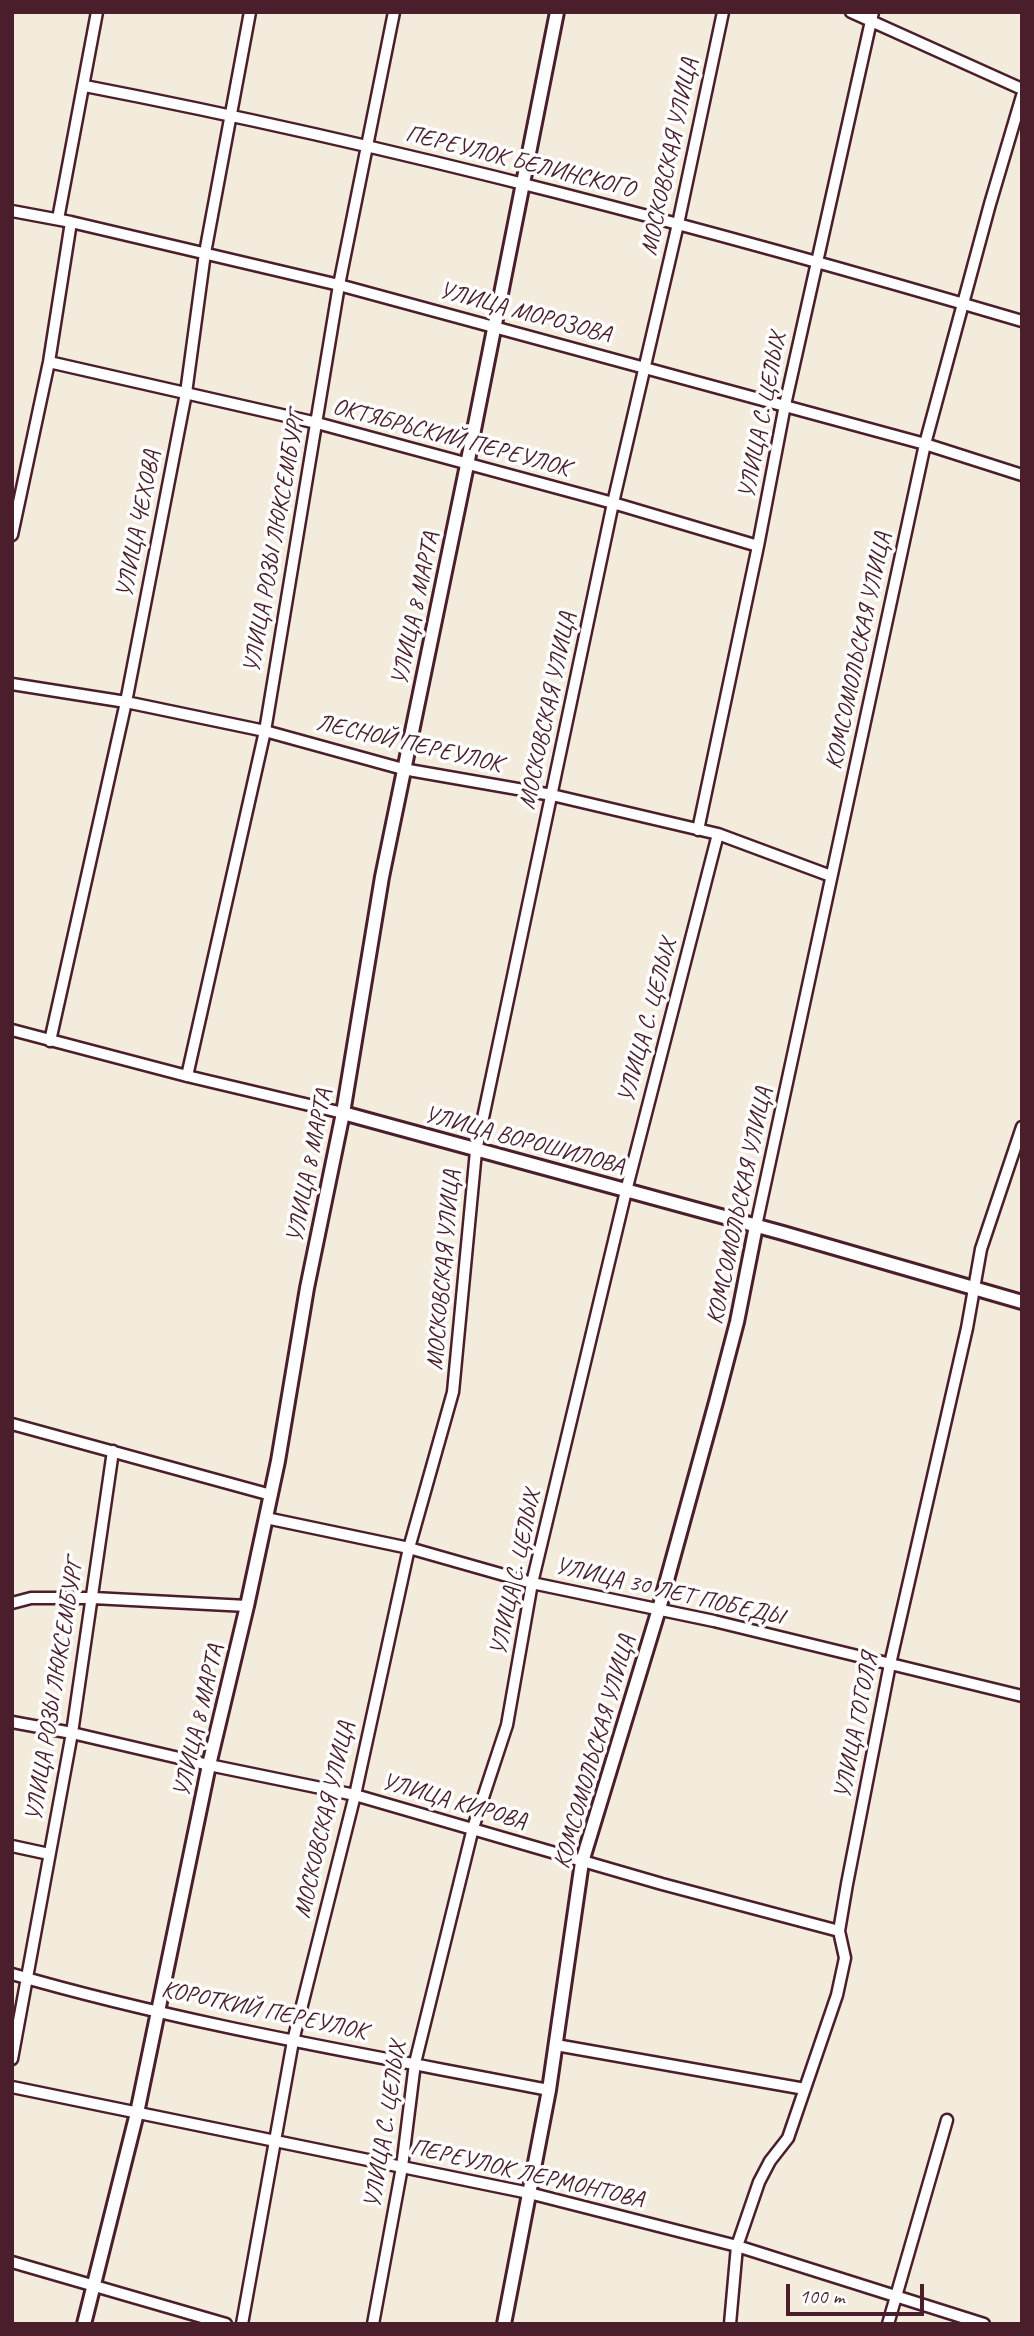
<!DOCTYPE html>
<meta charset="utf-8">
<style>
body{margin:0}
#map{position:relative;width:1034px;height:2336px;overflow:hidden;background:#f3ebdc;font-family:Caveat,sans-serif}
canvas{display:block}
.frame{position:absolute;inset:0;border:14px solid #4a1f2b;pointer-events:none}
.scale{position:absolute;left:786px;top:2284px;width:138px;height:32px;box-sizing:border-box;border:4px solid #4a1f2b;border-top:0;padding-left:9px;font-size:21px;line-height:24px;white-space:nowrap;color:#4a1f2b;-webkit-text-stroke:5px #fff;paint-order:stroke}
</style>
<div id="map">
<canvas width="1034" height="2336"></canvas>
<div class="frame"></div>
<div class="scale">100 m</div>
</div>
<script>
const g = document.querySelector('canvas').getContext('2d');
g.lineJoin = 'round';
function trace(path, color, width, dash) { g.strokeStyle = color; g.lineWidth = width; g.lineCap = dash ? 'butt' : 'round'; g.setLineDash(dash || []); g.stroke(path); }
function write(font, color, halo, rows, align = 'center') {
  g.font = font + ' Caveat,sans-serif'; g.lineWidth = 7; g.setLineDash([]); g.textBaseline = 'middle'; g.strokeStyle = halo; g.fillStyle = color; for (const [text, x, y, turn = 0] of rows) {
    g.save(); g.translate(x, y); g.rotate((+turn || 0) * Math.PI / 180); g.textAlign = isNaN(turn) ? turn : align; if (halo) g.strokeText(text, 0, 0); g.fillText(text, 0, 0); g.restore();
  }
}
const minor = new Path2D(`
 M851,12l171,77
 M85,86c316,61 628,144 937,235
 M12,211l59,11 268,63 586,159 97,31
 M58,219l39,-207
 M49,362l268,61 296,80 145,43
 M12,535l37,-173 22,-140
 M12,684l114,18 139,29 138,38 149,26 166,39 113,42
 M698,830l60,-284 27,-141 88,-393
 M12,1030l175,46 156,37
 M50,1041l76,-339 60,-309 19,-140 45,-241
 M187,1076l78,-345 74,-446 55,-273
 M756,1226l169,-782 65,-240 32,-108
 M12,1424l259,71
 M266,1518l143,30 123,35 182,38 308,75
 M12,1603l19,-5h62l154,8
 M12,1722l60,11 137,32 146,30 307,89 177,47
 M12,1846l37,8
 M12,1974c176,51 358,81 537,116
 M556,2045l249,44
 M12,2059l60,-326 41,-282
 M12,2087l517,106 208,53 247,78
 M12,2262l214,62
 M242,2324l51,-283 62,-246 54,-247 44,-156 23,-241 137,-648 65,-279 45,-212
 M373,2324l29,-157 13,-104 58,-235 34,-103 25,-142 94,-392 92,-357
 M730,2324l7,-78 22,-64 11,-21 18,-23 49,-143 8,-37 -6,-27 8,-47 43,-220 77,-336 14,-79 41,-122
 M888,2324l59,-204`);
const major = new Path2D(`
 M343,1113l440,120 239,69
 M84,2324l53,-211 72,-348 38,-159 31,-145 29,-173 36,-175 39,-236 85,-412 90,-453
 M504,2324l45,-234 33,-228 77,-253 57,-207 21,-80 19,-96`);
const streetNames = [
 ["МОСКОВСКАЯ УЛИЦА",670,157,-78],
 ["ПЕРЕУЛОК БЕЛИНСКОГО",520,162,14],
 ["УЛИЦА МОРОЗОВА",525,313,15],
 ["УЛИЦА С. ЦЕЛЫХ",763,416,-79],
 ["ОКТЯБРЬСКИЙ ПЕРЕУЛОК",451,438,15],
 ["УЛИЦА ЧЕХОВА",139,524,-79],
 ["УЛИЦА РОЗЫ ЛЮКСЕМБУРГ",275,542,-80],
 ["УЛИЦА 8 МАРТА",416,609,-78],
 ["КОМСОМОЛЬСКАЯ УЛИЦА",859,651,-78],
 ["МОСКОВСКАЯ УЛИЦА",548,711,-78],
 ["ЛЕСНОЙ ПЕРЕУЛОК",409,744,13],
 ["УЛИЦА С. ЦЕЛЫХ",648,1021,-75],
 ["УЛИЦА ВОРОШИЛОВА",524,1141,15],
 ["УЛИЦА 8 МАРТА",310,1166,-79],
 ["КОМСОМОЛЬСКАЯ УЛИЦА",740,1206,-78],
 ["МОСКОВСКАЯ УЛИЦА",444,1270,-85],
 ["УЛИЦА С. ЦЕЛЫХ",516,1573,-78],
 ["УЛИЦА 30 ЛЕТ ПОБЕДЫ",669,1592,13],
 ["УЛИЦА РОЗЫ ЛЮКСЕМБУРГ",55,1690,-81],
 ["УЛИЦА 8 МАРТА",199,1721,-77],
 ["УЛИЦА ГОГОЛЯ",857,1726,-79],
 ["КОМСОМОЛЬСКАЯ УЛИЦА",595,1752,-74],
 ["УЛИЦА КИРОВА",454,1802,16],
 ["МОСКОВСКАЯ УЛИЦА",325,1820,-77],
 ["КОРОТКИЙ ПЕРЕУЛОК",264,2011,12],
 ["УЛИЦА С. ЦЕЛЫХ",386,2125,-81],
 ["ПЕРЕУЛОК ЛЕРМОНТОВА",527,2174,13]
];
trace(minor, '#4a1f2b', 15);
trace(major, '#4a1f2b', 18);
trace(minor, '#fff', 10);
trace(major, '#fff', 12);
write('24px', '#4a1f2b', '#fff', streetNames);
</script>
